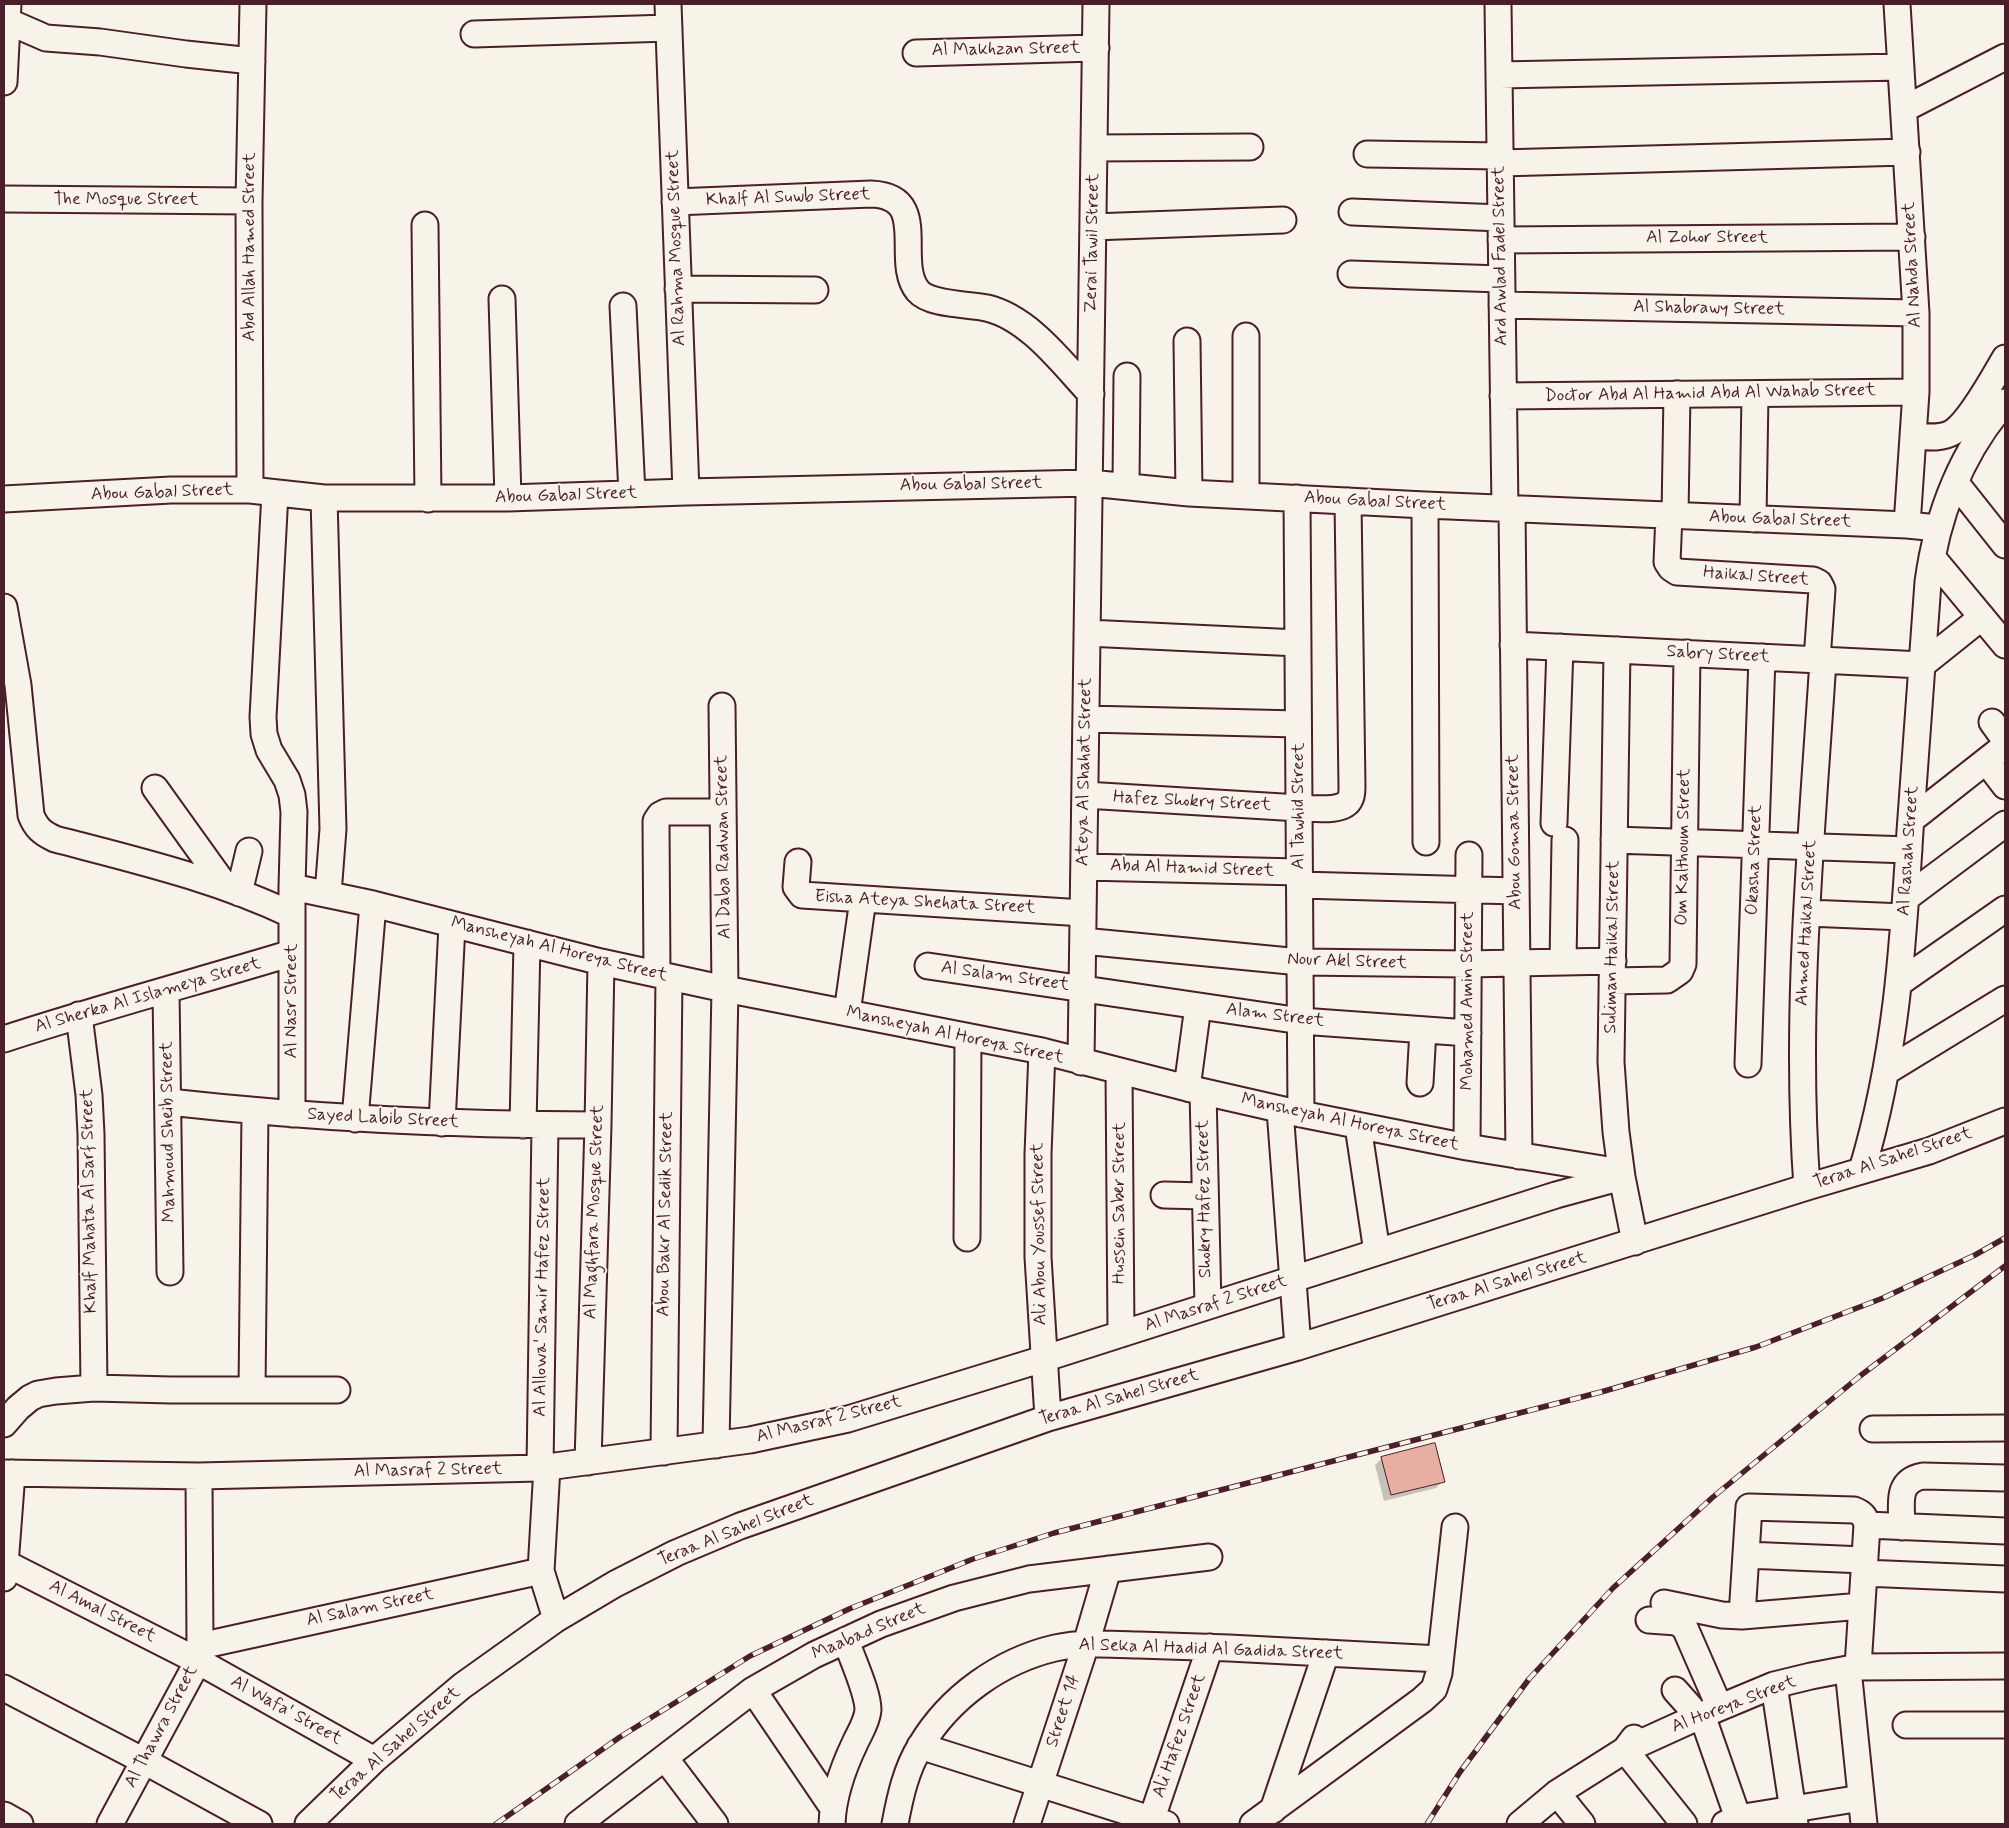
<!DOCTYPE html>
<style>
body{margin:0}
#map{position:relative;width:2009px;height:1828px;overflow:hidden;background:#f7f3e8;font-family:Mynerve,sans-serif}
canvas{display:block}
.frame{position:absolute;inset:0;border:5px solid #4a1f2b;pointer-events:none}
</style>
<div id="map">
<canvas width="2009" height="1828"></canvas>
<div class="frame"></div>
</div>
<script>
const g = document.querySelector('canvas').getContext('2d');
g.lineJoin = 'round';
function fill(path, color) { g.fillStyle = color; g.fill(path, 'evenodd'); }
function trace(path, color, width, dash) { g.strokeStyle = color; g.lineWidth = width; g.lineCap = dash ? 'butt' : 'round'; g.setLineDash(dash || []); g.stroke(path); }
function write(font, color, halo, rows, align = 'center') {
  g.font = font + ' Mynerve,sans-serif'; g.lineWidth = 4; g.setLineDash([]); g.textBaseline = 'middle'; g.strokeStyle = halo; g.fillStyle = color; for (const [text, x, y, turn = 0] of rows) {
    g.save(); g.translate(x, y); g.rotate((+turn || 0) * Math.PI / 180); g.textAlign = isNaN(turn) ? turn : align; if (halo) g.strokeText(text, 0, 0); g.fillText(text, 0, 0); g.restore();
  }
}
const shadow = new Path2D(`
 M1382,1458l61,23 -7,7 -52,13 -9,-36z`);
const building = new Path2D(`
 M1435,1443l10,39 -54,13 -10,-38z`);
const minor = new Path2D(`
 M668,4l18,488
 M1498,4l7,504
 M1897,4l19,309v79l-9,133
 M7,21l39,17 54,4 86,12 66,7
 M474,34l195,-6
 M916,53l180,-5
 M1499,75l402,-8
 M4,82l4,-78
 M1904,109l101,-52
 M1094,148l156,-1
 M1367,154l133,2
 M1500,163l407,-11
 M4,199l245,2
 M675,202l196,-8c61,2 22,67 47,97 12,14 51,13 69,17 42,10 75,55 104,86
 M1352,212l149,6
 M425,225l3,274
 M1093,227l190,-7
 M1501,240l411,-3
 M1351,274l150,5
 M678,289l137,1
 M502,299l6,199
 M1502,305l414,8
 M623,306l9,188
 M1246,336v160
 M1187,341l2,152
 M1503,396l413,-4
 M1914,436c13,1 28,3 39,-4 17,-11 41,-55 52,-74
 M1955,482l50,63
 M1126,485l1,-109
 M250,490l-1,-289 4,-197
 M275,493l-12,224 1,17 5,16 18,30 5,15 2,17 -2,75v227
 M324,498l9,331 -5,65
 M1297,498l4,616
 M4,499l167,-9h79l74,8h184l178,-6 404,-9 99,10 236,12 482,20 31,3
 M1425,505l1,337
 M1512,509l7,647
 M1669,515l-2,47 4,6 6,4 136,8 6,3 3,6 -5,71
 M1675,515l2,-121
 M1753,519l2,-125
 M1932,557l73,88
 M4,607l14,78 13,130c5,13 11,18 24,24 80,21 162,40 237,76
 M1087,633l211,10
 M1513,645l409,20 60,-48
 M1617,650l-6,412 5,70 6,45 13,65
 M1086,719l212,5
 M1992,722l13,18
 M1986,761l19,25
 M155,788l71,99
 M1085,795l214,13c13,0 45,5 51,-9 2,-3 2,-8 2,-12l-4,-286
 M1911,820l94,-74
 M1554,823l6,-176
 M1614,840l295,10
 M798,862l-2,25 6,8 281,18
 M1084,867l215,5
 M1300,885l216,6
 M292,887l81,17 228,58 124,27 317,62 145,37 114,26 166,33 154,25
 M239,893l10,-42
 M1906,898l99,-74
 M1807,913l97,4
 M1083,941l217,21 168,2 145,-3
 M1563,962l2,-122
 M928,966l373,55 167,12
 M657,974l-1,-153 4,-6 6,-3h57
 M1612,981l55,-1 13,-9 3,-7 4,-311
 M1899,983l106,-74
 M166,991l4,281
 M847,1013l16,-114
 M79,1015l10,80 2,39 3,254
 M4,1039c95,-31 192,-57 288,-86
 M1042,1051l-4,103v103l10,161
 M1081,1062l15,-1058
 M1748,1064l14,-407
 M1119,1071l2,263
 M1887,1071l118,-72
 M1420,1083l3,-53
 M1187,1088l11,-82
 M1203,1092l5,214
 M169,1102c143,16 285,23 429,23
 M1280,1110l18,237
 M355,1119l18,-215
 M442,1123l10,-198
 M523,1125l4,-182
 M1358,1126l19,126
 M1467,1147l2,-292
 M1862,1170c34,-113 41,-222 48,-339 6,-83 12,-166 18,-249 9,-66 33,-129 77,-180
 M1807,1187c-13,-176 5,-352 16,-527
 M1164,1195l41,1
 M967,1238l1,-201
 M252,1390l3,-278
 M4,1424l14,-16 12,-10 8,-4 18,-3 38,-3 77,2h166
 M1873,1429l132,-1
 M716,1445l9,-456 -3,-283
 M664,1452l5,-475
 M588,1462l10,-337 3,-163
 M547,1467l-6,104 15,48
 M540,1468l5,-343
 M4,1473l195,3 341,-8 210,-28 98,-21 195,-60 513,-164 66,-18
 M1867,1525l138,6
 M1902,1527c0,-22 -7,-46 21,-51l82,2
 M1746,1555l118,5
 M5,1563l193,98 176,99
 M1864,1573l141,6
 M4,1578l8,-105
 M1664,1603l58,12 20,1 120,-10
 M1742,1616l7,-109 105,3c8,3 11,6 13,15l-9,142
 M1649,1620l28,2 8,6 31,71
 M200,1646l341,-75
 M1848,1669l16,155
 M1774,1685l21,139
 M4,1688l140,73 115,63
 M753,1690l80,118
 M1675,1690l16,18
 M1702,1715l36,103
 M1906,1725h99
 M1634,1738l-9,12 59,74
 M920,1746l246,78
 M665,1758l50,66
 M1557,1793l25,31
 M1273,1810l53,-157
 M4,1815l16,9
 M110,1824l88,-163 2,-15 -1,-170
 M308,1824l66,-64 88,-74 94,-67 59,-35 61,-31 64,-27 308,-108 250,-71 509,-160 122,-36 76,-30
 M578,1824l175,-134 61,-35 67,-31 73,-26 75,-19 180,-22
 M832,1824c1,-28 11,-56 23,-81 5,-11 12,-21 13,-33 0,-18 -16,-51 -22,-70
 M895,1824c5,-27 11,-55 26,-79 29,-48 79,-84 134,-97 27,-6 55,-4 83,-3 30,1 60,2 91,3 70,4 141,7 211,11
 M1027,1824l59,-180 22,-75
 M1150,1824l60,-177
 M1253,1824l169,-124 12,-11 5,-16 16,-146
 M1520,1824l37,-31 68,-43 77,-35 72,-30 37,-9 47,-9 147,-1
 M1725,1824l13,-6 123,-20`);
const rail = new Path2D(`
 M496,1824l124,-87 130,-81 99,-47 124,-50 81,-26 547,-141 155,-45 127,-49 92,-43 30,-17
 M1427,1824l33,-52 69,-93 84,-91 100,-91 147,-121 145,-110`);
const streetNames = [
 ["Al Makhzan Street",1006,50,-1],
 ["Khalf Al Suwb Street",788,198,-2],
 ["The Mosque Street",126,200],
 ["Al Zohor Street",1707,238],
 ["Zerai Tawil Street",1093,243,-89],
 ["Abd Allah Hamed Street",250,247,-90],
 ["Al Rahma Mosque Street",677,248,-92],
 ["Ard Awlad Fadel Street",1501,256,-91],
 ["Al Nahda Street",1913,265,-93],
 ["Al Shabrawy Street",1709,309,1],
 ["Doctor Abd Al Hamid Abd Al Wahab Street",1710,394,-1],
 ["Abou Gabal Street",971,485,-1],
 ["Abou Gabal Street",162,493,-2],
 ["Abou Gabal Street",566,496,-2],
 ["Abou Gabal Street",1375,502,3],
 ["Abou Gabal Street",1780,520,2],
 ["Haikal Street",1756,577,4],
 ["Sabry Street",1718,655,3],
 ["Ateya Al Shahat Street",1085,772,-89],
 ["Hafez Shokry Street",1192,802,3],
 ["Al Tawhid Street",1299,806,-90],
 ["Abou Gomaa Street",1515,832,-91],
 ["Al Daba Radwan Street",724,847,-91],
 ["Om Kalthoum Street",1684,847,-89],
 ["Al Rashah Street",1909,851,-86],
 ["Okasha Street",1755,860,-88],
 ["Abd Al Hamid Street",1192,869,2],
 ["Eisha Ateya Shehata Street",925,903,3],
 ["Ahmed Haikal Street",1807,923,-87],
 ["Suliman Haikal Street",1613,947,-89],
 ["Mansheyah Al Horeya Street",559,950,14],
 ["Nour Akl Street",1347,962,2],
 ["Al Salam Street",1005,977,8],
 ["Al Sherka Al Islameya Street",148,996,-16],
 ["Al Nasr Street",292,1001,-90],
 ["Mohamed Amin Street",1468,1001,-90],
 ["Alam Street",1275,1016,7],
 ["Mansheyah Al Horeya Street",955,1036,12],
 ["Sayed Labib Street",383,1119,3],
 ["Mansheyah Al Horeya Street",1350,1123,12],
 ["Mahmoud Sheib Street",169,1132,-91],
 ["Teraa Al Sahel Street",1893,1159,-18],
 ["Shokry Hafez Street",1205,1199,-91],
 ["Khalf Mahata Al Sarf Street",90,1201,-91],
 ["Hussein Saber Street",1120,1203,-90],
 ["Al Maghfara Mosque Street",595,1212,-88],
 ["Abou Bakr Al Sedik Street",666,1214,-89],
 ["Ali Abou Youssef Street",1040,1234,-91],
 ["Teraa Al Sahel Street",1507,1282,-17],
 ["Al Allowa' Samir Hafez Street",543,1297,-89],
 ["Al Masraf 2 Street",1216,1304,-18],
 ["Teraa Al Sahel Street",1119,1398,-16],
 ["Al Masraf 2 Street",829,1420,-14],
 ["Al Masraf 2 Street",428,1471,-1],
 ["Teraa Al Sahel Street",736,1531,-22],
 ["Al Salam Street",370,1608,-12],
 ["Al Amal Street",102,1612,27],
 ["Maabad Street",869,1632,-23],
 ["Al Seka Al Hadid Al Gadida Street",1211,1650,2],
 ["Al Horeya Street",1734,1705,-21],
 ["Al Wafa' Street",286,1711,29],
 ["Street 14",1064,1711,-72],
 ["Al Thawra Street",162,1727,-62],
 ["Ali Hafez Street",1180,1736,-71],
 ["Teraa Al Sahel Street",396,1745,-41]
];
fill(shadow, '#0003');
fill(building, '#e7aea1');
trace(building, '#4a1f2b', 1);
trace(minor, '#4a1f2b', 29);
trace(minor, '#f7f3e8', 25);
trace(rail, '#4a1f2b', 5.5);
trace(rail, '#f7f3e8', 4, [11]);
write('18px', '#4a1f2b', '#f7f3e8', streetNames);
</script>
